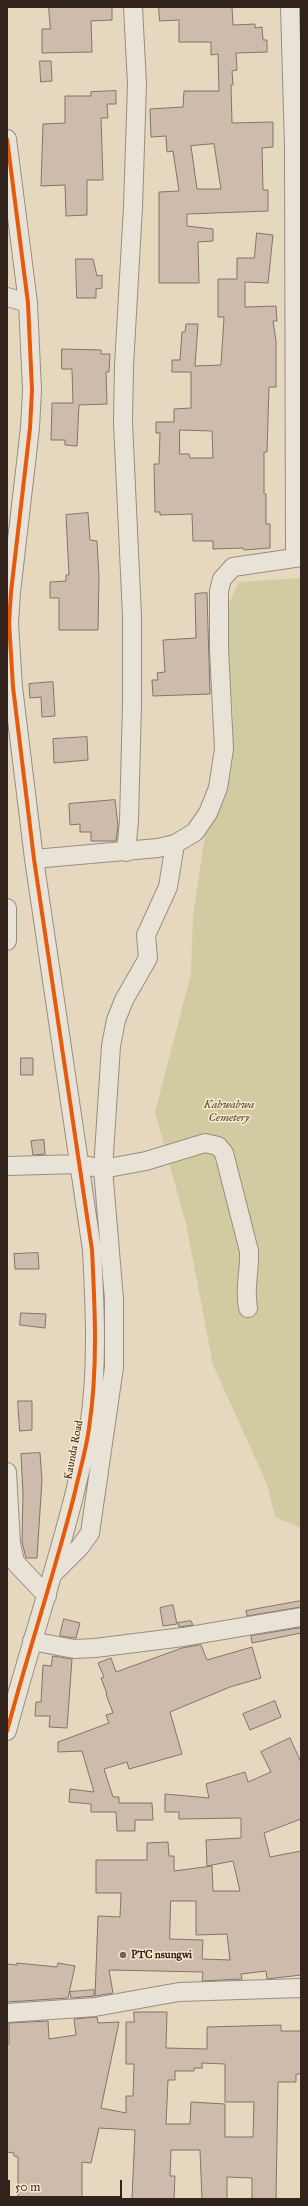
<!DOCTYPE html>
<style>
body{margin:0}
#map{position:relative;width:308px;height:2206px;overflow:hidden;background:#e6d8bf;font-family:"IM FELL Great Primer",serif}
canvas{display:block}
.frame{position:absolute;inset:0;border:8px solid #32221c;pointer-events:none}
.scale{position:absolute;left:8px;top:2180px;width:114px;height:18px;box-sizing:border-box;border:2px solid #32221c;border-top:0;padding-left:5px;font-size:12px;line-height:14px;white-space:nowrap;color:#32221c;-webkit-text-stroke:3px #f8e9cc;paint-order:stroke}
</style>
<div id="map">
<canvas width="308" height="2206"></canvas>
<div class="frame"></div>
<div class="scale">50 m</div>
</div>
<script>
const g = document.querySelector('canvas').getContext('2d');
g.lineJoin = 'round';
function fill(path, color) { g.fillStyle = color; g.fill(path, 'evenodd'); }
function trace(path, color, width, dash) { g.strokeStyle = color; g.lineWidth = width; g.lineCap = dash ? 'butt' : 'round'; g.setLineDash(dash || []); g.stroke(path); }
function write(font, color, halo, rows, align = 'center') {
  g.font = font + ' "IM FELL Great Primer",serif'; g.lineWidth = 3; g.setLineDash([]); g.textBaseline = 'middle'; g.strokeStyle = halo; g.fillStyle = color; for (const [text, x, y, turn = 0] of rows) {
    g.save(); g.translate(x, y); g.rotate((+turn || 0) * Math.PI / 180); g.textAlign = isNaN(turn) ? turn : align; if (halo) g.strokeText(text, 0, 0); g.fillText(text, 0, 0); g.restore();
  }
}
const green = new Path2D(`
 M301,578v950l-26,-11 -8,-33 -54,-119 -27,-141 -31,-112 36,-138 2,-59 13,-87 24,-49 3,-65 -10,-98 16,-34z`);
const building = new Path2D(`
 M49,7h63v13l-21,1 1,31 -50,1v-24h8z
 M159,7h73l1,18 22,-1v4l7,-1 1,13h4v12l-31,1 1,17 -5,1 1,14h-2l1,38 41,-1v25l-11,1 1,42h5v21l-81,3v12l26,3v12l-15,1 1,41h-40v-91l20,-1 -6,-40 -6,1 -1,-16 -15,1 -1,-28 33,-2 1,-16h35l-1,-37 -7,1v-13h-32v-22l-19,1zM214,144l7,45h-24l-6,-43z
 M40,61h11l1,20 -11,1z
 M116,91v13h-9l1,14h-7l2,62h-16v35l-21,1 -1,-31 -24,1 2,-62 22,-1v-27h26v-4z
 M257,233l16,2 -5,48 -23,-1v25l31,-1 1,15h-4l3,20v46h-7l-2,65h-3v42h2v30h4v24l-26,2 -1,-2 -30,1v-8h-20l-1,-27 -32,1v-3h-5l-1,-48h5l1,-31h-4v-11h18v-13l17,-1v-36h-19v-12h8l2,-28h3l1,-8h12l-3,42 26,-1 3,-48h-6v-38h19v-21h17zM180,430l32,1 1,27h-23l-1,-4h-9z
 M76,259h17l4,17 5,-1v13l-6,1v9h-19z
 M62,349l39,1v4h9l-1,18h-3l1,32 -28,1 -2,41 -12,-1v-5h-14l1,-37h21l-1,-34h-10z
 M88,513l2,27 7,1 2,36 -1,53h-39v-32h-9v-16l16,-1v-6h3l-3,-60z
 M207,593l3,101 -57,2 -1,-16h6l-1,-7 8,-1 -2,-32 33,-2 -1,-44z
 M53,682l2,34 -13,1 -1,-20 -11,1 -1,-14z
 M87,737l1,23 -34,3 -1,-24z
 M115,800l3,26 -2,15h-25v-9h-11v-8l-10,1 -1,-21z
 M21,1058h12v17h-12z
 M44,1140l1,14 -12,1 -2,-14z
 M38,1253l1,16h-24l-1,-15z
 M21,1313l25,1 -1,14 -25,-3z
 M18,1401h14v29l-12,1z
 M40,1453l2,27 -5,78h-11l-4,-16 1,-48 -2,-40z
 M301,1601v6l-54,9 -1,-5z
 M173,1605l4,19 -14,2 -3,-18z
 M64,1619l16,4 -4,15 -16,-2z
 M191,1621l2,4 -14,2 -1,-4z
 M301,1628v5l-49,10 -1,-7z
 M201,1645l6,15 45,-13 9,31 -31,9 -60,25 12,42 -53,15 -2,-7 -23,7 9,28h6v6h33l1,17h-18v11h-18l-1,-19h-25v-8l-22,-2 1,-13 24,3 -12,-41 -24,1v-10l51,-19 -3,-8 7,-2 -7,-19h1l-6,-16 3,-1 -6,-14 13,-5 5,14 66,-24z
 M53,1656l19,3 -5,69 -18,-1 1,-11h-15l1,-14h5l2,-37 8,1z
 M275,1701l6,16 -31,13 -7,-16z
 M290,1738l11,24v57l-37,14 6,24 31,-6v124l-34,4 -1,-8 -25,3 1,5 -40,2 1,-9 -94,-2 4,23 -18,3 3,-80 22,1 1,-24h-25v-33h51v-17l21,-1 1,14h5v15l38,-5 1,25h27l-7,-30 -26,5 -1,-26 35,-2v-20l-62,1v-7h-14v-18l44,4 -3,-14 39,-12 3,10 23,-10 -10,-20zM171,1901h25v34l31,-1 3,26 -28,-1 1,-19 -33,-1z
 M17,1963l40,4 1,-4 17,3 -7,32 -61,4v-38l10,1z
 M94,1990v6l-23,2 -1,-6z
 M134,2012h33l-1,36 41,1v-22l74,-2v6h20v43h-5v8h-18l-2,117h-24v-21l-25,-1v22h-25l-2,-49h-29l-1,26h5l-1,23h-42l3,-69 -36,-2 -8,35 -9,-1v37h-64v-42l-4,-1v-3l-7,-1v-108h2v-21l39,-2 1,18 27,-4 -2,-16 23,-2 1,6 21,-1 -18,86 25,5v-17h7l1,-32h-8v-42h8zM202,2063l23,1v38h29l-1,35h-28v-33l-34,-2 -1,22h-24l2,-44h7v-9h19v-3h8z`);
const minor = new Path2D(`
 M290,7l4,140 1,410
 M7,139l21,164 4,87 -2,38 -19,164 -2,31 4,64 21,172 58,391c3,59 6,119 -3,178 -3,23 -10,45 -15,68 -20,79 -46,156 -67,235
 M7,297l21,6
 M126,852l3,-31 3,-117v-88l-9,-193 1,-57 9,-159 4,-123 -4,-77
 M34,859l124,-11 17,-4 20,-12 13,-19 10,-25 6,-39 -5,-100v-58l3,-12 11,-12 68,-10
 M7,908v33
 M7,1166l72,-2 24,5 43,-8 59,-18 13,3 6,7 25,98c1,20 -5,37 -1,57
 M7,1472l4,71 4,19 32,34
 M55,1572l25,-25 10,-14 24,-166v-68l-11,-130 8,-123 5,-26 8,-20 24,-42 -2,-23 22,-48 7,-43
 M32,1641l42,8 21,-1 88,-11 118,-20
 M7,2013l88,-6 84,-15 122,-4`);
const cycleway = new Path2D(`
 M7,139l21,164 4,87 -2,38 -19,164 -2,31 4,64 21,172 58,391c3,59 6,119 -3,178 -3,23 -10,45 -15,68 -20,79 -46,156 -67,235`);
const markers = [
 [123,1955,4,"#716255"]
];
const parkNames = [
 ["Kabwabwa",229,1105],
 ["Cemetery",229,1118]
];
const streetNames = [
 ["Kaunda Road",74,1450,-79]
];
const poiNames = [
 ["PTC nsungwi",131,1955]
];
fill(green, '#d1cba2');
fill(building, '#cebbab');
trace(building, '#7f7669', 1);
trace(minor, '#988e80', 20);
trace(minor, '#e9e2d6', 18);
trace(cycleway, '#e8590c', 4);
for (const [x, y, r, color] of markers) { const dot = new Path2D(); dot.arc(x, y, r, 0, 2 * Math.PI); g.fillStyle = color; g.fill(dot); trace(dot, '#f8e9cc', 1.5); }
write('italic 11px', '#554a38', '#f8e9cc', parkNames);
write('11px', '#32221c', '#f8e9cc', streetNames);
write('bold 11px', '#32221c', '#f8e9cc', poiNames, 'left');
</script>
